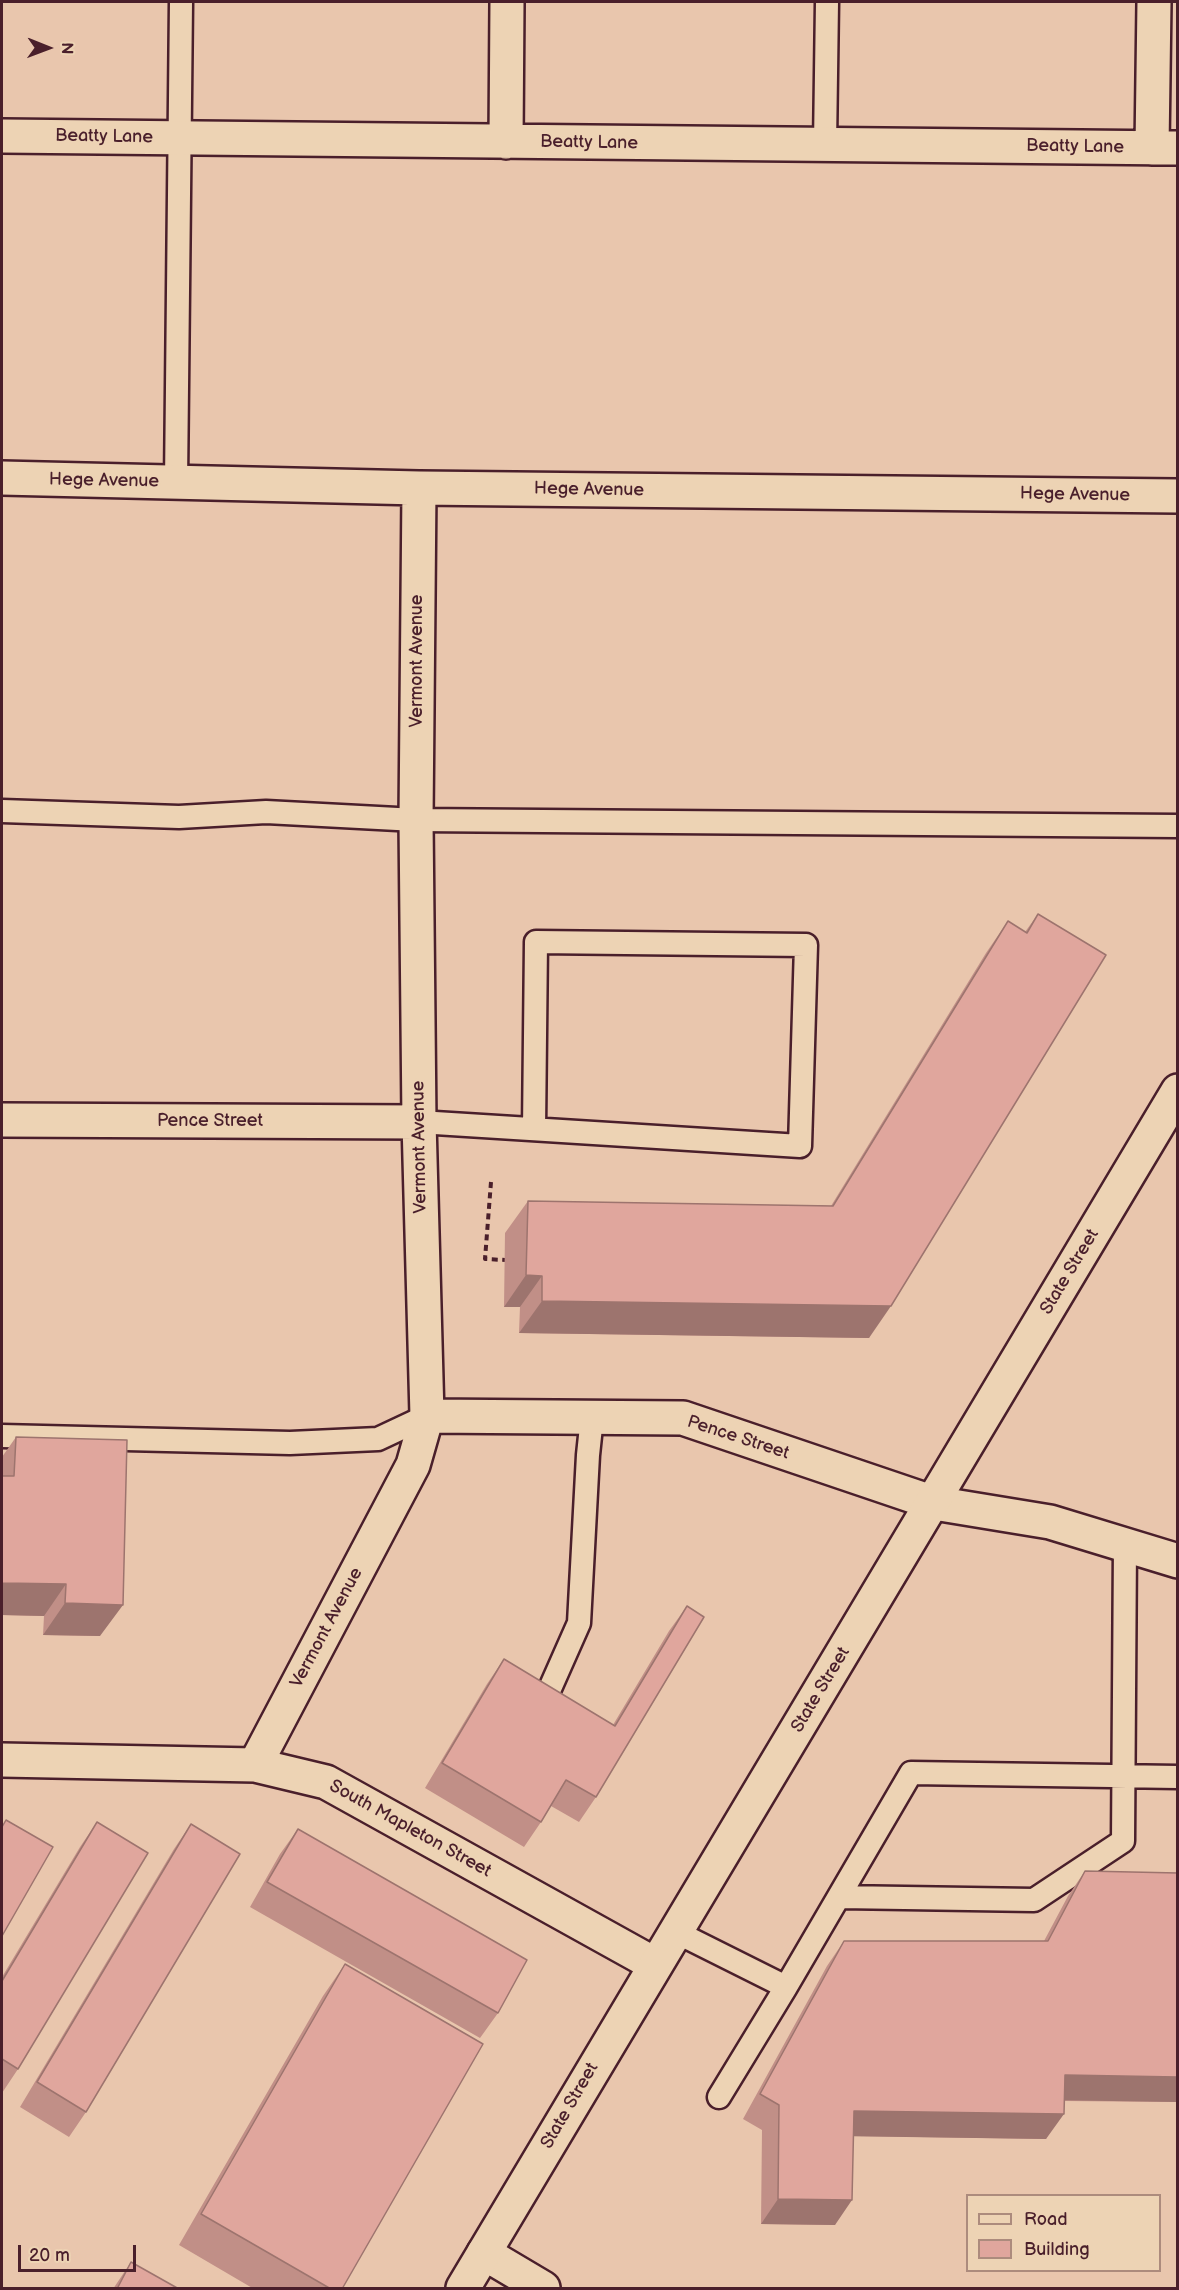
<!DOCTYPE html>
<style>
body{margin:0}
#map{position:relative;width:1179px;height:2290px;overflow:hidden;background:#e9c6ad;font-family:"Balsamiq Sans",sans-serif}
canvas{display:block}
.frame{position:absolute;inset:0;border:3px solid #4a1f2b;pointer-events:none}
.legend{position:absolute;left:966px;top:2194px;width:195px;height:78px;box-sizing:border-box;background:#edd3b4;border:2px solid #ac8b7d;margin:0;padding:8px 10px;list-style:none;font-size:18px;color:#4a1f2b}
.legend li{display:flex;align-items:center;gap:12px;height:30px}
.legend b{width:30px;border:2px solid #ac8b7d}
.north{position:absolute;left:18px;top:18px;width:60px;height:60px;-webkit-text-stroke:4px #edd3b4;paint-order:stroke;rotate:91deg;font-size:16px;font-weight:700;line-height:24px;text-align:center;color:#4a1f2b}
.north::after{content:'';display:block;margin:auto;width:21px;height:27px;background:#4a1f2b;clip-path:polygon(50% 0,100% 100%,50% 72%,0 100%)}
.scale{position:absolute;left:18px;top:2245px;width:118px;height:27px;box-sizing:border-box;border:3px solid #4a1f2b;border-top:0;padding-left:8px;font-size:18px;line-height:21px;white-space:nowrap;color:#4a1f2b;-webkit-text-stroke:4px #edd3b4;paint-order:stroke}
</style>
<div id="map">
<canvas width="1179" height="2290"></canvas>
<div class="frame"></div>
<ul class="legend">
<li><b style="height:8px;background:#edd3b4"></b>Road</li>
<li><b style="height:16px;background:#e0a69d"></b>Building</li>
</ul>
<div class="north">N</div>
<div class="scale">20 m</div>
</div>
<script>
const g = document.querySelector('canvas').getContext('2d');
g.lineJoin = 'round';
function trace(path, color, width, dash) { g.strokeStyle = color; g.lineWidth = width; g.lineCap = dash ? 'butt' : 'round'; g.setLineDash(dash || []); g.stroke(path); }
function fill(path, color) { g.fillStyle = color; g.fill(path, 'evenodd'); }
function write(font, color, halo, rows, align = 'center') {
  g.font = font + ' "Balsamiq Sans",sans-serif'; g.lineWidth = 6; g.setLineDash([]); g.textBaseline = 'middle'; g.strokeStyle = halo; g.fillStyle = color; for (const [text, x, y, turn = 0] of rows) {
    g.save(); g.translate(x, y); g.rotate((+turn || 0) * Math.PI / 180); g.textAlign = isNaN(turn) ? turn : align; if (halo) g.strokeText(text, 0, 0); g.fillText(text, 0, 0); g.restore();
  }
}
const path = new Path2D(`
 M491,1182l-6,77 20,1`);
const lane = new Path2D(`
 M825,145l2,-143
 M176,483l5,-481
 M2,811l177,6 87,-5 150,8 762,6
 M419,1122l381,24 6,-201 -270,-3 -2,187
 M2,1436l288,7 88,-4 49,-23
 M548,1693l31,-70 9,-168 4,-38
 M840,1897l194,3 89,-59 2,-296
 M674,1931l112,56 125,-214 267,4
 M719,2097l67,-110`);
const street = new Path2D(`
 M2,136l1176,12
 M506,142l1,-140
 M1152,148l2,-146
 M2,478l417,10 759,8
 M2,1120l417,2
 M427,1416l256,2 251,85 116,19 128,39
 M2,1760l253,5 71,17 328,182
 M255,1765l158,-300 14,-49 -8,-294 -3,-302 3,-332
 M484,2253l59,35`);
const highway = new Path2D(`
 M463,2288c236,-400 478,-797 715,-1197`);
const wall = new Path2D(`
 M1038,914l-169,424 -350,-5 1,-26h-16l1,-74 23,-32 303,5 155,-253 22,-32 17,11z
 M16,1437l84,199 -57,-1 1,-19 -42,-1v-158z
 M687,1606l-91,191 -17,25 -28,-16 -10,16 -17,25 -99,-59 62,-104 17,-25 109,66 56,-94z
 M97,1822l-79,247 -16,24v-116l78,-130z
 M191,1824l-105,288 -17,25 -49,-30 154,-258z
 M298,1829l200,184 -18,25 -230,-131 30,-53z
 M1085,1871l93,2v229l-114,-1 -18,38 -193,-3 -18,89 -74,-1 1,-94 -19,-11 84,-153 17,-25h200l24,-45z
 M345,1964l-3,325h-88l-75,-44 144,-249z
 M131,2262l48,27h-66z`);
const shadedWall = new Path2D(`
 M526,1275l16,1 -22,31h-16z
 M542,1301l349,5 -22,32 -350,-5z
 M2,1583l64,1 -22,32 -42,-1z
 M65,1603l58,2 -23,31 -57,-1z
 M1065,2075l113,2v25l-131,-2z
 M854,2111l210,3 -18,25 -210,-3z
 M778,2199l74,1 -17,25 -74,-1z`);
const building = new Path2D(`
 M1038,914l68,41 -215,351 -349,-5v-25l-16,-1 2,-74 305,5 175,-285 19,12z
 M16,1437l111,3 -4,165 -58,-2 1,-19 -64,-1v-107h12z
 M687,1606l17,11 -108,180 -30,-17 -25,42 -99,-59 62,-104 111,67z
 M6,1820l47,27 -51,89v-109z
 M97,1822l51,31 -130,216 -16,-10v-78z
 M191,1824l49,30 -154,258 -49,-30z
 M298,1829l229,131 -29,53 -231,-131z
 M1085,1871l93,2v204l-113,-2 -1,39 -210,-3 -2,89 -74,-1 1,-94 -19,-11 84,-153h204z
 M345,1964l138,80 -141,245h-11l-130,-75z
 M131,2262l48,27h-62z`);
const streetNames = [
 ["Beatty Lane",104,137,1],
 ["Beatty Lane",589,143,1],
 ["Beatty Lane",1075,147,1],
 ["Hege Avenue",104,481,1],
 ["Hege Avenue",589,490,1],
 ["Hege Avenue",1075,495,1],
 ["Vermont Avenue",417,661,-90],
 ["Pence Street",210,1121],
 ["Vermont Avenue",420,1147,-91],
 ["State Street",1070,1272,-59],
 ["Pence Street",738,1438,18],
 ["Vermont Avenue",327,1628,-62],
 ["State Street",821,1690,-59],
 ["South Mapleton Street",410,1829,29],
 ["State Street",570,2106,-60]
];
trace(lane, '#4a1f2b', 27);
trace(street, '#4a1f2b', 38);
trace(highway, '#4a1f2b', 38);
trace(path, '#4a1f2b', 4, [6, 4.5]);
trace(lane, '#edd3b4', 22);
trace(street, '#edd3b4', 33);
trace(highway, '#edd3b4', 33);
fill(wall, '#c18f87');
fill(shadedWall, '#9d746e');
fill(building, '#e0a69d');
trace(building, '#9d746e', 1.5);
write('18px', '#4a1f2b', '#edd3b4', streetNames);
</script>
